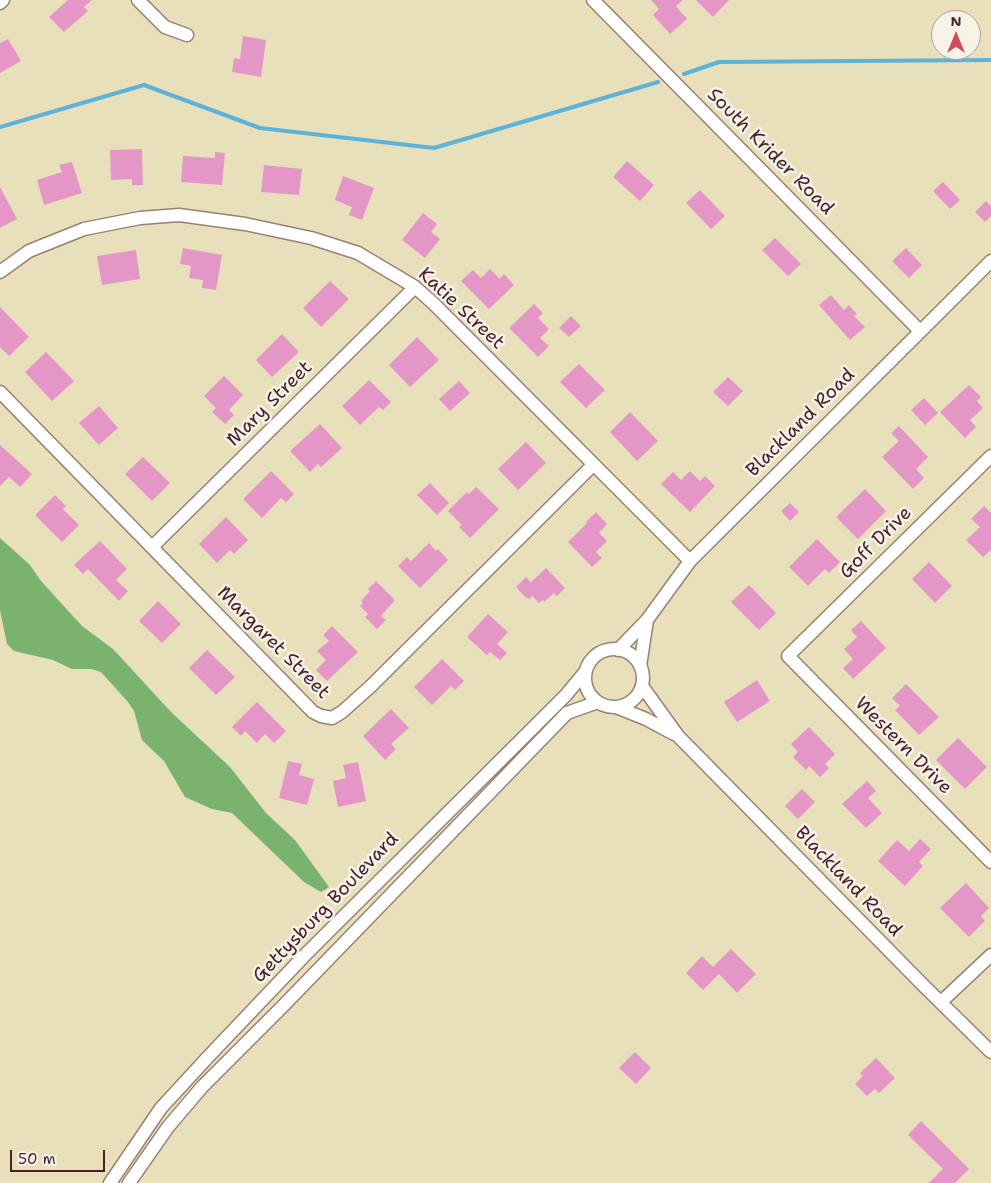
<!DOCTYPE html>
<style>
body{margin:0}
#map{position:relative;width:991px;height:1183px;overflow:hidden;background:#e8e0bb;font-family:"Shantell Sans",sans-serif}
canvas{display:block}
.north{position:absolute;left:931px;top:10px;width:50px;height:50px;box-sizing:border-box;background:#f7f3e8;border:1px solid #b29e9c;border-radius:50%;rotate:0deg;font-size:14px;font-weight:700;line-height:20px;text-align:center;color:#4a1f2b}
.north::after{content:'';display:block;margin:auto;width:18px;height:22px;background:#d1495b;clip-path:polygon(50% 0,100% 100%,50% 72%,0 100%)}
.scale{position:absolute;left:10px;top:1150px;width:95px;height:22px;box-sizing:border-box;border:2px solid #4a1f2b;border-top:0;padding-left:6px;font-size:15px;line-height:18px;white-space:nowrap;color:#4a1f2b;-webkit-text-stroke:4px #f7f3e8;paint-order:stroke}
</style>
<div id="map">
<canvas width="991" height="1183"></canvas>
<div class="north">N</div>
<div class="scale">50 m</div>
</div>
<script>
const g = document.querySelector('canvas').getContext('2d');
g.lineJoin = 'round';
function fill(path, color) { g.fillStyle = color; g.fill(path, 'evenodd'); }
function trace(path, color, width, dash) { g.strokeStyle = color; g.lineWidth = width; g.lineCap = dash ? 'butt' : 'round'; g.setLineDash(dash || []); g.stroke(path); }
function write(font, color, halo, rows, align = 'center') {
  g.font = font + ' "Shantell Sans",sans-serif'; g.lineWidth = 5; g.setLineDash([]); g.textBaseline = 'middle'; g.strokeStyle = halo; g.fillStyle = color; for (const [text, x, y, turn = 0] of rows) {
    g.save(); g.translate(x, y); g.rotate((+turn || 0) * Math.PI / 180); g.textAlign = isNaN(turn) ? turn : align; if (halo) g.strokeText(text, 0, 0); g.fillText(text, 0, 0); g.restore();
  }
}
const forest = new Path2D(`
 M0,538l30,27 11,16 41,45 31,23 58,63 59,55 36,46 29,27 34,47 -8,5 -17,-10 -72,-69 -20,-4 -27,-12 -21,-36 -22,-21 -8,-29 -6,-9 -27,-30 -10,-3h-19l-19,-9 -39,-9 -7,-7 -7,-34z`);
const stream = new Path2D(`
 M684,74l35,-12 272,-2
 M0,127l144,-42 116,43 174,20 224,-66`);
const building = new Path2D(`
 M68,0h24l-8,7 4,4 -24,21 -15,-15z
 M651,0h32l-7,6 11,13 -17,15 -17,-19 6,-6z
 M696,0h33l-16,17z
 M243,36l23,4 -5,37 -29,-5 2,-14 6,1z
 M8,39l13,22 -21,12v-30z
 M142,149l1,36h-11v-6l-21,1 -1,-30z
 M215,152l10,1 -3,32 -41,-3 2,-26 32,2z
 M627,161l27,24 -14,16 -27,-24z
 M72,162l10,31 -38,12 -7,-25 25,-8 -3,-7z
 M264,165l38,4 -3,26 -38,-3z
 M343,176l31,12 -12,32 -13,-5 3,-8 -17,-7z
 M943,182l17,18 -10,9 -17,-18z
 M0,187l17,32 -17,9z
 M700,190l25,26 -14,13 -25,-26z
 M986,201l5,5v10l-6,6 -10,-10z
 M423,213l14,11 -6,8 9,7 -15,19 -23,-18z
 M775,238l26,26 -13,12 -26,-26z
 M183,248l39,7 -6,35 -14,-2 1,-8 -14,-2 2,-12 -11,-2z
 M906,248l16,17 -13,13 -17,-17z
 M136,250l4,29 -38,6 -5,-29z
 M490,269l10,10 4,-5 10,11 -25,24 -28,-28 12,-11 8,8z
 M330,281l19,18 -28,28 -18,-19z
 M831,295l13,15 5,-5 8,9 -3,2 11,11 -15,13 -31,-35z
 M534,304l9,9 -5,5 11,11 -9,9 9,8 -11,11 -29,-29z
 M0,307l29,30 -20,19 -9,-9z
 M571,316l10,10 -12,11 -10,-9z
 M282,334l17,18 -27,25 -16,-17z
 M417,337l22,23 -29,27 -21,-22z
 M46,352l28,29 -22,20 -27,-29z
 M579,364l26,26 -19,18 -26,-26z
 M224,376l19,19 -14,15 5,5 -9,9 -13,-12 4,-4 -12,-12z
 M728,377l15,14 -15,15 -15,-14z
 M369,380l22,22 -8,8 -4,-3 -19,18 -18,-19z
 M459,381l11,12 -20,18 -11,-12z
 M969,385l12,12 -4,4 6,7 -13,12 6,7 -11,11 -25,-26z
 M924,398l14,15 -13,12 -14,-15z
 M99,406l19,22 -19,17 -20,-22z
 M630,412l28,29 -21,20 -27,-29z
 M320,424l22,24 -21,19 -3,-3 -8,8 -20,-21z
 M899,426l29,31 -12,12 8,9 -11,11 -31,-32 17,-16 -8,-8z
 M526,442l20,21 -28,27 -20,-21z
 M0,445l32,29 -12,13 -11,-10 -9,9z
 M143,457l27,26 -18,18 -27,-27z
 M271,471l23,23 -8,8 -5,-4 -19,20 -19,-19z
 M690,471l10,10 5,-5 10,10 -25,26 -29,-28 12,-12 8,8z
 M430,483l19,20 -12,12 -20,-20z
 M476,487l23,22 -29,29 -11,-11 3,-2 -14,-14 19,-19 2,2z
 M865,489l21,22 -28,28 -22,-22z
 M55,495l11,11 -3,3 16,16 -17,17 -27,-27z
 M790,503l9,9 -9,9 -9,-10z
 M984,506l7,7v37l-8,7 -17,-17 14,-13 -9,-8z
 M596,512l11,12 -8,9 8,8 -11,11 6,6 -10,9 -24,-25 19,-19 -1,-1z
 M226,517l22,23 -14,14 -4,-4 -13,13 -18,-19z
 M817,539l23,23 -11,11 -4,-4 -17,17 -19,-19z
 M100,541l27,28 -11,11 12,11 -9,10 -31,-32 -5,5 -9,-9z
 M429,543l7,8 2,-2 10,11 -28,28 -22,-22 9,-9 4,4z
 M929,562l23,24 -17,17 -23,-24z
 M546,568l19,20 -8,8 -3,-3 -10,9 -1,-2 -4,3 -7,-7 -3,3 -4,-2 -9,-10 10,-10 5,5z
 M376,581l19,19 -14,16 5,4 -9,9 -12,-12 3,-3 -8,-8 3,-3 -2,-2 9,-10 -2,-2z
 M749,585l27,28 -17,17 -28,-28z
 M158,601l23,23 -19,19 -23,-22z
 M488,614l20,18 -11,12 10,9 -7,7 -10,-8 -3,3 -20,-18z
 M861,621l25,27 -33,31 -10,-11 10,-9 -9,-10 13,-12 -6,-7z
 M332,626l26,26 -31,29 -11,-11 10,-10 -9,-9 12,-10 -6,-6z
 M207,650l28,27 -19,18 -27,-27z
 M442,659l22,22 -9,9 -4,-4 -19,19 -18,-18z
 M757,680l13,21 -33,21 -13,-20z
 M906,684l33,33 -20,18 -24,-25 5,-4 -8,-8z
 M257,702l29,29 -12,12 -9,-9 -8,9 -12,-12 -4,5 -9,-9z
 M391,709l18,19 -18,16 5,5 -11,11 -22,-24z
 M809,727l26,27 -10,10 4,4 -9,9 -11,-11 -3,4 -13,-13 5,-5 -7,-8z
 M958,738l29,29 -22,22 -29,-29z
 M288,761l14,3 -3,11 15,4 -7,26 -28,-7z
 M358,762l8,39 -28,6 -5,-26 13,-3 -3,-13z
 M867,781l9,10 -8,7 14,15 -16,15 -24,-24z
 M802,789l13,13 -17,17 -13,-13z
 M920,839l11,10 -12,13 4,4 -18,20 -27,-25 19,-21 12,11z
 M966,883l23,25 -8,8 4,5 -16,16 -29,-29z
 M731,949l25,25 -19,19 -18,-19 -16,16 -17,-17 16,-17 11,11z
 M635,1052l16,16 -15,16 -17,-16z
 M876,1058l19,20 -16,15 -4,-4 -8,7 -12,-12 8,-8 -3,-3z
 M921,1121l48,48 -14,14h-26l14,-14 -35,-34z`);
const minor = new Path2D(`
 M138,0l27,27 22,8
 M593,0l327,331
 M0,3l3,-3
 M0,272l29,-21 55,-22 56,-11 39,-3 66,9 66,14 47,15 57,34 18,16 257,258
 M0,392l313,320 8,4 11,2 10,-6 28,-25 223,-222
 M991,456l-203,200 203,206
 M152,547l263,-260
 M585 678a29 29 0 1 1 58 0a29 29 0 1 1-58 0Z
 M618,650l29,-30 43,-59 301,-300
 M640,666l7,-46
 M642,686l36,50 246,250 67,66
 M616,707l30,12 28,15
 M941,1002l50,-47
 M110,1183l51,-75 47,-51 97,-102 261,-260 19,-23
 M129,1183l39,-56 34,-40 81,-81 284,-293 31,-11`);
const streetNames = [
 ["South Krider Road",770,152,45],
 ["Katie Street",461,309,43],
 ["Mary Street",270,404,-45],
 ["Blackland Road",801,423,-45],
 ["Goff Drive",876,543,-45],
 ["Margaret Street",273,643,45],
 ["Western Drive",903,746,45],
 ["Blackland Road",848,882,46],
 ["Gettysburg Boulevard",326,908,-46]
];
fill(forest, '#7ab270');
trace(stream, '#5cb2d8', 4);
fill(building, '#e497c7');
trace(minor, '#998073', 15);
trace(minor, '#fff', 12);
write('19px', '#4a1f2b', '#f7f3e8', streetNames);
</script>
